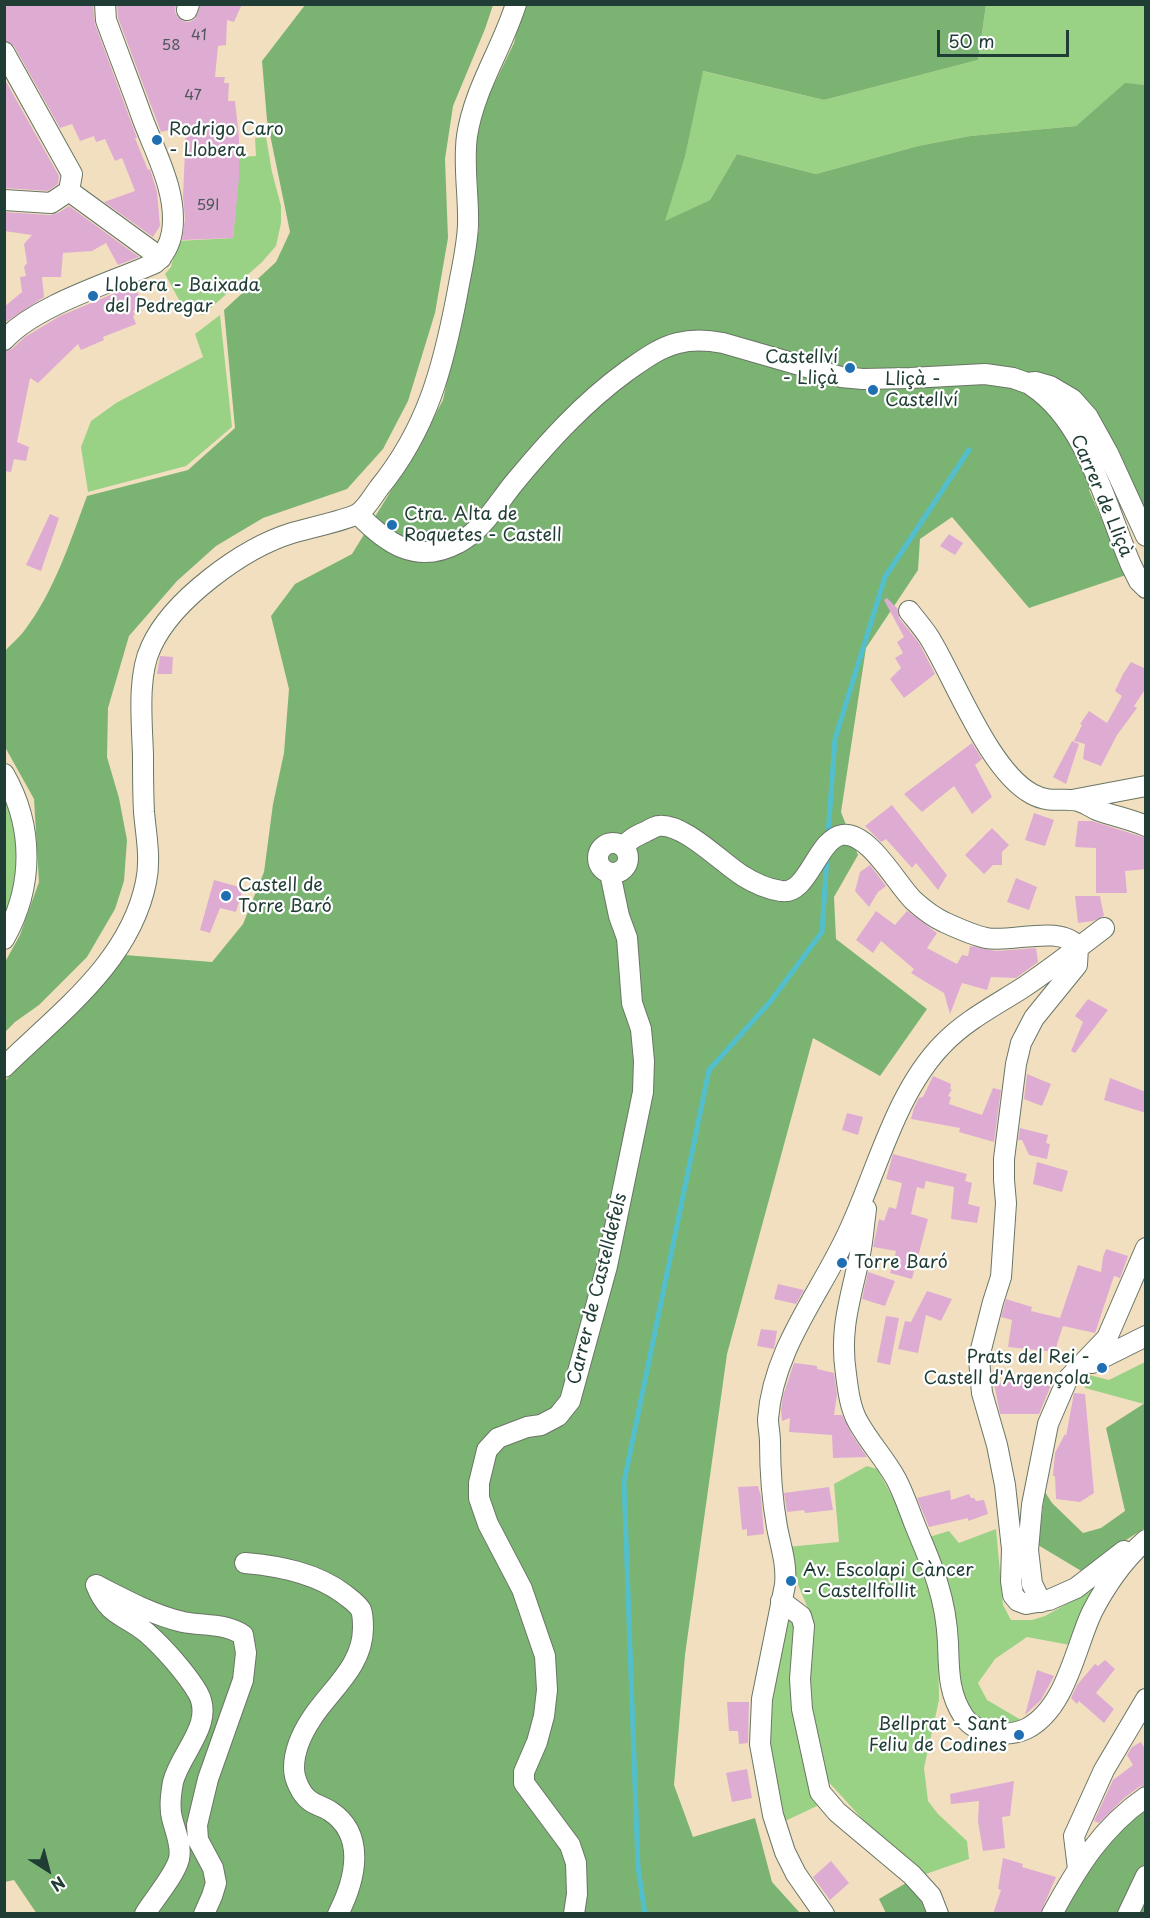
<!DOCTYPE html>
<meta charset="utf-8">
<style>
body{margin:0}
#map{position:relative;width:1150px;height:1918px;overflow:hidden;background:#f2dfc0;font-family:"Playpen Sans",sans-serif}
canvas{display:block}
.frame{position:absolute;inset:0;border:6px solid #1f3d34;pointer-events:none}
.north{position:absolute;left:18px;top:1840px;width:60px;height:60px;-webkit-text-stroke:4px #fff;paint-order:stroke;rotate:144deg;font-size:16px;font-weight:700;line-height:24px;text-align:center;color:#1f3d34}
.north::after{content:'';display:block;margin:auto;width:21px;height:27px;background:#1f3d34;clip-path:polygon(50% 0,100% 100%,50% 72%,0 100%)}
.scale{position:absolute;left:937px;top:30px;width:132px;height:27px;box-sizing:border-box;border:3px solid #1f3d34;border-top:0;padding-left:8px;font-size:18px;line-height:21px;white-space:nowrap;color:#1f3d34;-webkit-text-stroke:4px #fff;paint-order:stroke}
</style>
<div id="map">
<canvas width="1150" height="1918"></canvas>
<div class="frame"></div>
<div class="north">N</div>
<div class="scale">50 m</div>
</div>
<script>
const g = document.querySelector('canvas').getContext('2d');
g.lineJoin = 'round';
function fill(path, color) { g.fillStyle = color; g.fill(path, 'evenodd'); }
function trace(path, color, width, dash) { g.strokeStyle = color; g.lineWidth = width; g.lineCap = dash ? 'butt' : 'round'; g.setLineDash(dash || []); g.stroke(path); }
function write(font, color, halo, rows, align = 'center') {
  g.font = font + ' "Playpen Sans",sans-serif'; g.lineWidth = 4.5; g.setLineDash([]); g.textBaseline = 'middle'; g.strokeStyle = halo; g.fillStyle = color; for (const [text, x, y, turn = 0] of rows) {
    g.save(); g.translate(x, y); g.rotate((+turn || 0) * Math.PI / 180); g.textAlign = isNaN(turn) ? turn : align; if (halo) g.strokeText(text, 0, 0); g.fillText(text, 0, 0); g.restore();
  }
}
const green = new Path2D(`
 M986,5h159v80l-20,-1 -49,42 -106,10 -52,10 -102,28 -79,-20 -27,46 -46,22 21,-65 17,-86 122,29 154,-40z
 M266,137l6,35 9,34v17l-5,23 -14,16 -59,53 -19,-6 -19,-35 6,-7 6,-26 56,-3 4,-44 1,-37 18,-1 -1,-18z
 M220,315l12,112 -46,39 -98,26 -7,-45 10,-26 25,-18 87,-46 -8,-23z
 M5,788l8,19 6,62 -14,55z
 M1145,1362l1,41 -2,1 -59,-16 4,-13 20,5z
 M867,1466l10,3 30,54 24,68 7,44 1,65 -15,68 4,33 10,13 29,27 2,18 -46,16 -48,-42 -49,-54 -8,-30 -8,-56 2,-75 -16,-38 -9,-33 52,-5 -5,-58z
 M996,1529l7,76 8,15h21l13,-4 49,-27 -24,56 -43,-8 -32,22 -17,24 9,17 34,20 -23,6 -24,-9 -13,-17 -32,-163 20,-6 10,12z
 M786,1618h8l3,10 -1,102 9,42 12,34 -34,16 -17,-80 4,-42z`);
const forest = new Path2D(`
 M305,5h188l-8,24 -32,77 -8,53 3,79 -13,75 -27,88 -25,48 -36,40 -84,29 -47,28 -39,35 -48,55 -21,72 -1,49 12,41 8,42 -3,41 -9,28 -28,48 -48,48 -24,17 -10,10v-70l15,-27 19,-53 -5,-83 -29,-52v-96c6,-7 14,-13 19,-20 30,-39 46,-89 63,-135l101,-26 47,-42 -11,-118 52,-48 14,-30 -23,-112 -5,-59z
 M523,5h463l-8,55 -154,40 -121,-29 -18,86 -20,64 45,-21 27,-46 79,20 102,-28 52,-10 106,-10 49,-43 20,2v431l-21,-49 -35,23 37,85 -97,33 -77,-91 -32,22 -2,31 -52,78 -25,164 17,43 -24,42 2,42 91,70 -47,67 -67,-38 -86,316 -42,301 -11,130 19,52 62,-19 17,64 28,31 -763,1 -23,-34 -9,2v-801l120,-126 87,7 31,-38 21,-52 9,-68 11,-51 5,-64 -18,-73 24,-32 57,-30 66,-107 25,-47 36,-171 -3,-80 3,-33 35,-73z
 M1145,1403v125l-30,19 -32,25 -45,-27 7,-53 7,11 31,30 18,-5 24,-17 -19,-83z
 M1145,1810v103l-84,1c21,-36 50,-79 84,-104z
 M906,1883l21,23 1,7h-42l-7,-14z`);
const stream = new Path2D(`
 M828,835l7,-96 50,-162 84,-127
 M645,1914l-7,-47 -14,-385 85,-412 61,-68 52,-70 5,-75`);
const building = new Path2D(`
 M7,4h86l2,20 42,114h-2l13,32 2,-1 7,23 3,34 -7,11 -49,-35 31,-11 -13,-33 -7,3 -10,-22 -9,3 -2,-6 -14,5 -8,-17 -12,4 -46,-82 -10,-6v-25z
 M117,4h59l-1,8 3,5 5,4 6,1 6,-3 6,-15h41l-8,18 -7,-2 -1,25 -8,1 -3,31h10l-1,6h5l-1,18h7l4,36v41l-6,60 -51,2 3,-21 -2,-22 3,-71 -25,6 -43,-114z
 M4,78l55,98 -1,8 -10,7 -44,-3z
 M69,206l70,51 -21,8 -12,-22 -14,8 -29,2 -2,24h-19l2,20 -40,26v-16l18,-15 -2,-15 6,-1 -2,-9 3,-4 -3,-19 8,-9 -28,-4v-19l46,3 8,-2z
 M134,285l10,21 -11,5 2,4 -2,1 3,8 -33,13 1,3 -23,10 -3,-6 -40,39 -8,-5 -13,64 12,5 -3,14 -12,-2 -3,13 -7,-1v-119l8,-3 13,-12 35,-21z
 M50,514l9,4 -18,53 -15,-6z
 M949,534l14,9 -8,12 -15,-9z
 M887,598l11,11 1,9 20,25 16,31 -31,24 -14,-19 11,-11 -6,-10 8,-5 -6,-11 7,-5 -20,-37z
 M160,656l13,1 -1,17h-15z
 M1131,662l15,7v19l-12,18 3,2 -20,27 -16,31 -18,-7 2,-15 -11,-3 8,-16 -2,-1 9,-13 18,12 15,-27 -7,-5 8,-17z
 M1072,741l7,3 -13,40 -13,-7z
 M972,743l10,16 -7,6 17,32 -20,17 -18,-28 -32,26 -18,-18z
 M892,805l55,70 -9,15 -22,-27 -4,5 -26,-29 -5,3 -16,-16z
 M1034,813l20,7 -9,26 -20,-6z
 M1078,821h14l54,17v31l-21,2 2,22h-31v-45l-21,-1z
 M992,828l17,17 -7,7v13h-9l-9,9 -19,-19z
 M870,865l16,21 -8,6 -9,15 -14,-16 5,-19z
 M1016,878l21,9 -8,23 -22,-8z
 M214,880l29,8 -7,24 -16,-4 -10,25 -10,-3z
 M1075,896h25l4,20 -11,5 -15,2z
 M876,911l19,14 12,-14 2,1 28,21 -10,15 30,16 5,-9 6,1 2,-10 26,5 40,-3 2,14 -22,16 -25,-1 -4,13 -25,-7 -12,31 -6,-21 -33,-20 3,-4 -33,-28 -8,12 -17,-13z
 M1088,999l20,11 -33,43 -4,-2 12,-29 -8,-6z
 M1027,1074l24,10 -9,22 -18,-7z
 M933,1076l18,8 -1,5h2l-4,7 3,1 -2,7 33,11 11,-27 8,2 -7,52 -35,-10 1,-4 -49,-9 3,-11 5,-10 4,-1z
 M1110,1078l36,14v21l-42,-13z
 M847,1113l16,4 -5,18 -16,-5z
 M1020,1128l28,7 -2,8 4,1 -3,15 -18,-4 -7,-15h-4z
 M893,1154l74,20 -2,7 7,2 -4,21 12,3 -3,16 -26,-4 3,-32 -28,-6 -2,8 -7,-2 -6,27 17,5 -16,60 -22,-6 6,-22 -23,-4 6,-28 5,2 5,-14 7,2 6,-26 -16,-4z
 M1037,1162l31,9 -6,21 -29,-8z
 M1106,1249l22,7 -8,22 -6,-2 -19,57 -32,-7 -6,18 -1,8 -48,-5 4,-27 -11,-3 5,-18 26,8 -1,4 29,7 18,-53 23,7 2,-15z
 M868,1272l27,9 -10,25 -23,-7z
 M778,1284l26,6 -8,14 -22,-5z
 M927,1291l25,8 -11,22 -15,-6 -8,38 -20,-4 7,-28 6,1z
 M886,1316l13,2 -9,47 -13,-3z
 M761,1329l16,2 -3,18 -17,-3z
 M794,1363l17,2 6,1v3l17,4 3,22 -3,20h8l10,20 15,22 -34,1 -1,-23 -43,-3 1,-14 -8,3 -1,-11 2,-14z
 M1050,1375l2,8 -13,31h-39l-6,-31 40,-2 -1,-5z
 M1074,1393l11,1 9,99 -14,9 -24,-3 -1,-23h-2l2,-23 10,-19 1,2z
 M758,1486l3,11 3,37 -17,2v-7l-5,1 -4,-43z
 M829,1487l4,23 -28,3 -1,-3 -17,2 -3,-19z
 M950,1490l1,10 18,-6 2,4h3l2,3 8,-1 4,14 -20,7v-3l-39,9 -12,-29z
 M1105,1660l10,9 -19,24 18,16 -10,14 -25,-22 -2,3 -6,-6 6,-13 18,-21 3,2z
 M1037,1670l17,6 -13,24 -16,15z
 M727,1702h22l-1,41 -9,1 -1,-13h-9z
 M1141,1742l5,9v34l-7,2 -16,12 -24,24 -5,-2 19,-41 20,-15 -6,-10 5,-8z
 M747,1769l5,29 -20,4 -6,-29z
 M1014,1781l-4,35 -8,1 3,31 -22,3 -5,-30 1,-20 -28,3 -1,-10z
 M1003,1858l20,6 -1,3 34,10 -16,37h-47l8,-24 -3,-1z
 M831,1861l18,22 -19,17 -17,-23z`);
const minor = new Path2D(`
 M187,10l2,-6
 M4,52l68,122 -3,17 -18,12 -47,-3
 M69,191l92,67
 M4,340c32,-35 107,-57 151,-77 9,-8 15,-19 17,-31 6,-38 -16,-78 -29,-112 -12,-34 -25,-67 -37,-100l-1,-16
 M1032,386c55,36 74,121 99,179l8,16 7,7
 M358,514c29,30 59,51 100,29 24,-12 39,-39 56,-60 34,-41 69,-80 113,-112 16,-11 31,-23 51,-28 15,-4 30,-3 45,0l118,34 22,2 47,-1 75,-4 28,4 14,5 9,-1 14,4 22,13 16,18 20,36 38,83
 M909,611c7,9 14,17 20,26 26,42 60,134 103,157 20,11 34,2 49,8 6,2 11,6 16,8 16,6 33,9 49,16
 M4,774c30,52 30,113 0,165
 M1072,800l74,-14
 M598 858a15 15 0 1 1 30 0a15 15 0 1 1-30 0Z
 M623,847c7,-8 13,-11 22,-15 4,-2 9,-5 13,-6 25,-4 65,38 85,50 11,7 25,13 38,15 27,5 36,-52 61,-56 27,-4 55,50 72,66 9,8 19,16 30,21 13,6 28,13 42,16 26,5 75,-14 92,9
 M1078,947l-1,18 -43,53 -13,25 -5,21 -12,95v21l2,23 -5,74 -8,25 -14,55 1,14 2,22 15,52 8,40 7,64 -1,32 2,14 5,6 8,3 23,-4 27,-12 48,-37
 M4,1067c55,-54 126,-105 142,-185 5,-23 0,-47 -2,-70 -1,-19 -1,-38 -1,-57 -1,-32 -6,-79 8,-108 21,-47 92,-99 141,-114 13,-4 59,-14 67,-20 8,-6 14,-17 20,-25 48,-59 64,-120 78,-193 4,-23 10,-46 11,-70 1,-29 -5,-60 -1,-89 7,-47 35,-87 49,-132
 M866,1209c-2,14 -3,30 -6,45 -9,44 -21,74 -14,120 2,16 4,34 12,48 11,20 27,37 38,57 8,15 13,31 19,46 8,20 17,39 23,60 6,19 9,38 10,58 1,27 0,50 16,74 12,18 44,20 62,12 40,-20 49,-81 66,-117 14,-27 31,-52 54,-72
 M1092,1363l54,-27
 M245,1563c35,3 71,10 99,31 6,5 13,9 17,16 2,5 2,13 2,18 0,38 -32,61 -51,90 -10,15 -18,32 -18,50 0,11 7,26 15,32 6,5 15,7 21,11 37,24 25,70 8,103
 M96,1585c27,14 57,30 87,37 20,4 42,1 60,13l3,18 -3,27 -35,99 -11,46 1,15 15,28 3,15 -4,13 -8,18
 M96,1585c13,32 28,29 51,48 17,15 40,41 51,60 17,31 -18,60 -25,89 -2,11 -4,25 -1,36 3,13 10,27 7,41 -4,16 -25,40 -34,55
 M781,1601l20,15 3,10 -4,53 2,30 18,83 17,20 75,63 19,21 7,18
 M1041,1602l-9,-18 -4,-34 4,-45 16,-81 19,-44 40,-42 39,-90
 M1078,1869l-4,-33 30,-66 42,-71
 M574,1914l3,-20 -1,-31 -6,-18 -46,-62v-11l13,-30 7,-26 3,-26 -2,-34 -23,-67 -34,-65 -9,-26v-15l8,-33 11,-12 29,-11 14,-2 17,-9 12,-15 37,-135 36,-174 1,-31 -3,-32 -9,-26 -5,-65 -8,-22 -9,-43
 M824,1914l-28,-40 -11,-22 -12,-37 -13,-71 2,-45 23,-114c2,-22 -4,-37 -8,-58 -5,-28 -7,-57 -7,-85 0,-8 -2,-16 -2,-23 5,-70 52,-125 80,-186 29,-61 47,-140 95,-189 23,-24 53,-39 81,-57 28,-19 54,-39 80,-59
 M1052,1914c25,-46 50,-87 94,-117
 M1128,1914l18,-38`);
const markers = [
 [157,140,6,"#1f6fb2"],
 [93,296,6,"#1f6fb2"],
 [850,368,6,"#1f6fb2"],
 [873,390,6,"#1f6fb2"],
 [392,525,6,"#1f6fb2"],
 [226,896,6,"#1f6fb2"],
 [842,1263,6,"#1f6fb2"],
 [1102,1368,6,"#1f6fb2"],
 [791,1581,6,"#1f6fb2"],
 [1019,1735,6,"#1f6fb2"]
];
const numberNames = [
 ["41",199,36],
 ["58",171,46],
 ["47",193,96],
 ["59I",208,206]
];
const poiNames = [
 ["Rodrigo Caro",169,130],
 ["- Llobera",169,151],
 ["Llobera - Baixada",105,286],
 ["del Pedregar",105,307],
 ["Castellví",838,358,"right"],
 ["- Lliçà",838,379,"right"],
 ["Lliçà -",885,380],
 ["Castellví",885,401],
 ["Ctra. Alta de",404,515],
 ["Roquetes - Castell",404,536],
 ["Castell de",238,886],
 ["Torre Baró",238,907],
 ["Torre Baró",854,1263],
 ["Prats del Rei -",1090,1358,"right"],
 ["Castell d'Argençola",1090,1379,"right"],
 ["Av. Escolapi Càncer",803,1571],
 ["- Castellfollit",803,1592],
 ["Bellprat - Sant",1007,1725,"right"],
 ["Feliu de Codines",1007,1746,"right"]
];
const streetNames = [
 ["Carrer de Lliçà",1101,496,67],
 ["Carrer de Castelldefels",598,1289,-76]
];
fill(green, '#9ad285');
fill(forest, '#7bb472');
trace(stream, '#53bfcd', 5);
fill(building, '#deacd2');
trace(minor, '#697665', 22);
trace(minor, '#fff', 20);
for (const [x, y, r, color] of markers) { const dot = new Path2D(); dot.arc(x, y, r, 0, 2 * Math.PI); g.fillStyle = color; g.fill(dot); trace(dot, '#fff', 2); }
write('15px', '#4f595c', null, numberNames);
write('18px', '#1f3d34', '#fff', poiNames, 'left');
write('18px', '#1f3d34', '#fff', streetNames);
</script>
